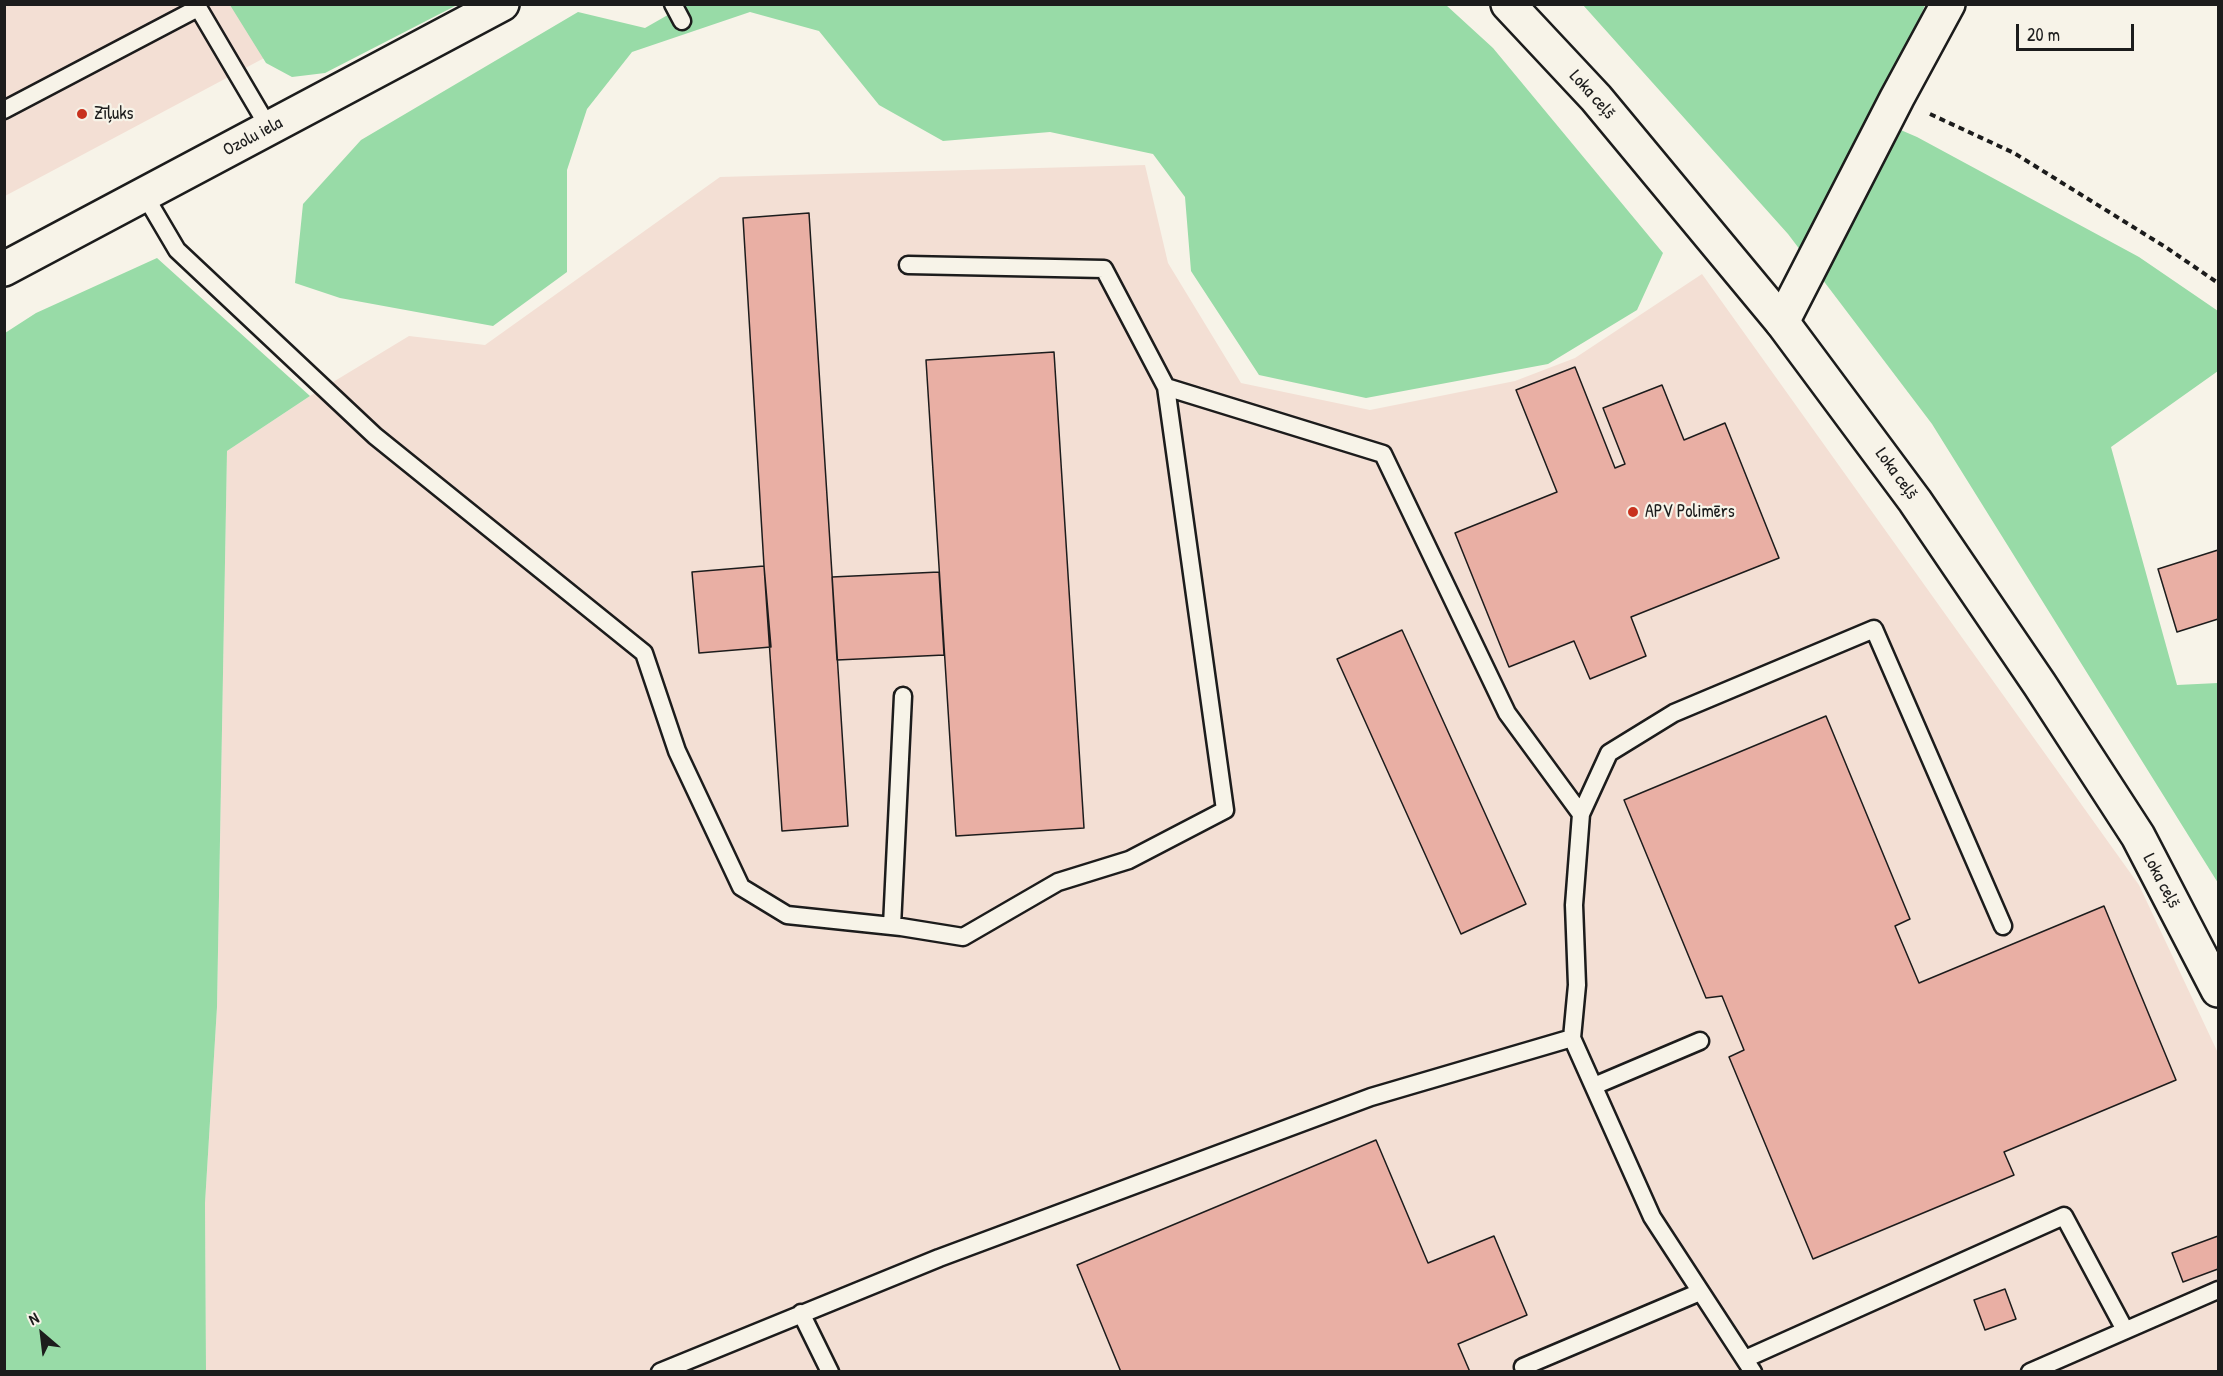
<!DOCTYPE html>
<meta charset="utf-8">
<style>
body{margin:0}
#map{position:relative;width:2223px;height:1376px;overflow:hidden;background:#f7f3e8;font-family:"Patrick Hand",sans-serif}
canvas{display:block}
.frame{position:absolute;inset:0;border:6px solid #1c1c1c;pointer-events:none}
.north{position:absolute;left:12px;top:1304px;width:60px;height:60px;-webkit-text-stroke:4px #f7f3e8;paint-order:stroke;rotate:332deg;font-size:16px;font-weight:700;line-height:24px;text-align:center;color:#1c1c1c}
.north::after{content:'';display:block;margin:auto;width:21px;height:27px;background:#1c1c1c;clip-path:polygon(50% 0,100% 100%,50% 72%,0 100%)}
.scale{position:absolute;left:2016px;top:24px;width:118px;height:27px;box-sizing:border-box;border:3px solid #1c1c1c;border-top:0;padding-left:8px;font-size:18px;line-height:21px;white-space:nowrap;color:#1c1c1c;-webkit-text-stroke:4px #f7f3e8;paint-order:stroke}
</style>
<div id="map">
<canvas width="2223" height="1376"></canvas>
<div class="frame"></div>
<div class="north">N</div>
<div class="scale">20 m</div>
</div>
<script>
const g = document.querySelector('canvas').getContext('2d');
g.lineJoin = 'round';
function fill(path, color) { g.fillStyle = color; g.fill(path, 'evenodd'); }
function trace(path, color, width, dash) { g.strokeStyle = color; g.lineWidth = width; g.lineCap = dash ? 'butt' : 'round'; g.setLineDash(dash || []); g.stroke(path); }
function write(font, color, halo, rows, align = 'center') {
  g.font = font + ' "Patrick Hand",sans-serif'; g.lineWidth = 4.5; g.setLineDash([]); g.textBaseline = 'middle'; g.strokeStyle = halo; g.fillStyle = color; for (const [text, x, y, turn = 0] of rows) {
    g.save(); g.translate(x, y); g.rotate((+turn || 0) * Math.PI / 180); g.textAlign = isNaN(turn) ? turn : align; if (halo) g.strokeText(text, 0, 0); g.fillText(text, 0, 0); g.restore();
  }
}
const built = new Path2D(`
 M5,5h274l34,27 -308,164z
 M1145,165l23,98 73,120 129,27 145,-29 60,-23 127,-84 437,611 79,168v318l-2012,1 -1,-169 12,-196 10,-556 83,-55 99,-60 76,9 235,-168z`);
const green = new Path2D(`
 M687,4l759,1 47,43 170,205 -26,57 -89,54 -182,34 -107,-23 -68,-104 -6,-74 -32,-43 -103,-22 -107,9 -64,-36 -60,-74 -69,-19 -118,40 -45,57 -20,61v102l-74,54 -153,-28 -45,-15 8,-79 58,-64 217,-128 67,16z
 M230,5h227l-132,68 -33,4 -26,-14z
 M1583,5h342l-17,41 -40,70 49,21 222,120 79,54v60l-107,76 66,238 41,-2v200l-286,-459 -144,-190z
 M157,258l153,138 -83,55 -10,556 -12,196 1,168h-201v-1038l31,-20z`);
const building = new Path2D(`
 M809,213l39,613 -66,5 -18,-265 -21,-348z
 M1054,352l30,476 -128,8 -30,-476z
 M1575,367l40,101 10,-4 -22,-56 59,-23 22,55 41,-17 54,135 -148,59 15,39 -56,23 -16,-38 -65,26 -54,-134 102,-41 -41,-102z
 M2218,550v69l-41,13 -19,-63z
 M764,566l7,81 -72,6 -7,-81z
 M939,572l5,83 -107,5 -5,-83z
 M1402,630l124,274 -65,30 -124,-275z
 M1826,716l84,203 -15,7 24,57 185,-77 72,174 -172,72 10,23 -201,84 -84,-202 15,-7 -22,-54 -16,2 -82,-198z
 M1376,1140l52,123 66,-27 33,79 -69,29 12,28h-349l-44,-107z
 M2218,1236v33l-35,13 -11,-29z
 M2005,1289l11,30 -31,11 -11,-30z`);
const path = new Path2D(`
 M1930,114l84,39 153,95 51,35`);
const service = new Path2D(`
 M196,4l73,124
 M673,4l9,17
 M4,110l194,-102
 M144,194l33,56 198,186 269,217 33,98 64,136 46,28 114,12 62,10 95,-55 71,-22 96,-50 -59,-423
 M908,265l196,4 62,118 217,67 124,259 74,101
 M892,926l11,-230
 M1572,1038l80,179 101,155
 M1594,1086l106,-45
 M801,1313l29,59
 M1745,1359l319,-143 61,114
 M1523,1367l177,-75
 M660,1372l279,-114 432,-161 201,-59 5,-53 -3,-80 7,-91 28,-61 65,-40 200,-84 129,297
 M2030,1372l188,-82`);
const minor = new Path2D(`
 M1782,322l115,-224 51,-94`);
const secondary = new Path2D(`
 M1508,4l88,94 186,224 133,179 125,184 98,151 80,154
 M4,269l498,-265`);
const markers = [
 [82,114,6,"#c8321e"],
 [1633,512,6,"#c8321e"]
];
const streetNames = [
 ["Loka ceļš",1592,95,48],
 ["Ozolu iela",253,137,-28],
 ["Loka ceļš",1896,474,54],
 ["Loka ceļš",2161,881,62]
];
const poiNames = [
 ["Zīļuks",94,114],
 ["APV Polimērs",1645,512]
];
fill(built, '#f3dfd4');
fill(green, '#98dba7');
fill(building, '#e9afa4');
trace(building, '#1c1c1c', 1.5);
trace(service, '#1c1c1c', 21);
trace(minor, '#1c1c1c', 38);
trace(secondary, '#1c1c1c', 38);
trace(path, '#1c1c1c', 4, [6, 4.5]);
trace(service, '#f7f3e8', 16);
trace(minor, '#f7f3e8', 33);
trace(secondary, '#f7f3e8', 33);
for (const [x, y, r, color] of markers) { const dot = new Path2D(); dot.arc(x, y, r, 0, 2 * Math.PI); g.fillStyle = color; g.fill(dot); trace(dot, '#f7f3e8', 2); }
write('18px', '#1c1c1c', '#f7f3e8', streetNames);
write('18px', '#1c1c1c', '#f7f3e8', poiNames, 'left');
</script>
